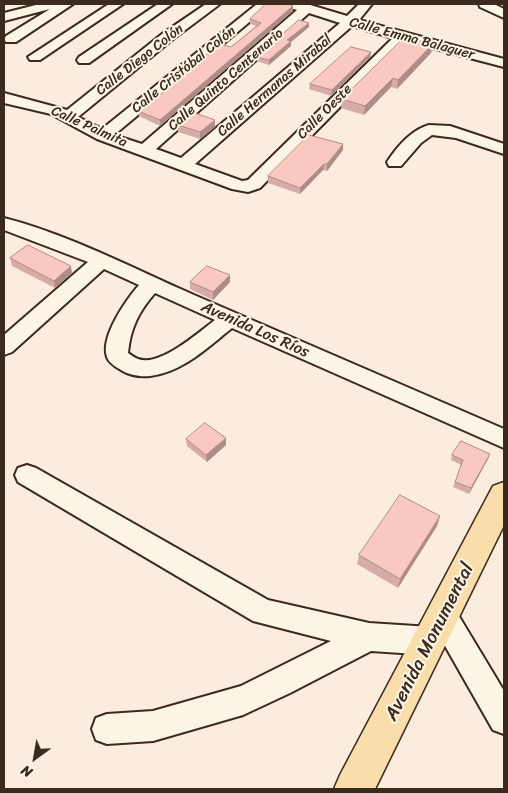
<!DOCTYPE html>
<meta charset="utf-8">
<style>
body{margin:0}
#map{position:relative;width:508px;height:793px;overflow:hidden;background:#fbecde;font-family:Sriracha,sans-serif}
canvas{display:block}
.frame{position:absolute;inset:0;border:5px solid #3b2a1e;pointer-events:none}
.north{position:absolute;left:10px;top:733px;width:50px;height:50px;-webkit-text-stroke:4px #fcf5e5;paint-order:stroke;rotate:212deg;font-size:14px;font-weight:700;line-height:20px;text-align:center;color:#3b2a1e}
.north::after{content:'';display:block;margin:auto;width:18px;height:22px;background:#3b2a1e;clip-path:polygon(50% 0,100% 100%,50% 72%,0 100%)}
</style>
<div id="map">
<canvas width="508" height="793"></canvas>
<div class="frame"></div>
<div class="north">N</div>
</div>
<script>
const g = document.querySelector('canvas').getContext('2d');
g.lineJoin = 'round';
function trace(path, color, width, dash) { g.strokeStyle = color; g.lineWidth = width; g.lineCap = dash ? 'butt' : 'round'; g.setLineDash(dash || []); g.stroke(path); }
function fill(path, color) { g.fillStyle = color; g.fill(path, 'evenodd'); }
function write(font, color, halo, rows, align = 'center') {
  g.font = font + ' Sriracha,sans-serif'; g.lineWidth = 4; g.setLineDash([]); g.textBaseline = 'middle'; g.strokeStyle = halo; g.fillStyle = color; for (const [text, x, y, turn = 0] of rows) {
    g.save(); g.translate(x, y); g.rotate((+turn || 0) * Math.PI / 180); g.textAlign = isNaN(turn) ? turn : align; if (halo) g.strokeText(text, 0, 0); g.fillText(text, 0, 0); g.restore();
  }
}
const minor = new Path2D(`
 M40,4h33l-57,38h-10l-2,-3 2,-3 44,-27 -46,12v-8z
 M109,4h14l-83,56h-10l-2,-3z
 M158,4h14l-83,59h-10l-2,-3 2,-3z
 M206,4h14l-48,36 -94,77 24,12 155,-125h14l-157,131 28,9 155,-134 -10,-3 -1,-3h21l40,12 12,-12h13l-13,16 145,39v8l-99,-26 -145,147 -12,4 -16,-3 -135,-50 -46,-25 -47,-11v-10l63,17 95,-76zM309,13l31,10 -159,135 -25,-9zM352,26l41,12 -145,142 -6,1 -47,-17z
 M479,4h15l10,5v9l-24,-11z
 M429,125l21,1 54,18v10l-48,-16 -24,-3 -11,8 -20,23h-12l-2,-4c10,-15 24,-32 42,-37z
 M4,218c66,17 128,50 190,77 103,45 207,89 310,134v19l-272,-120c-24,19 -49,44 -82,48 -10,1 -21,-1 -29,-6 -5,-3 -12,-7 -14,-13 -7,-20 19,-57 32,-72l-35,-16 -92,83 -8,3v-20l84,-73 -84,-32zM155,293l60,27c-17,13 -55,47 -77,39 -3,-1 -7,-4 -10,-6 2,-24 11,-42 27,-60z
 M27,465l9,3 232,132 101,23 62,4 5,2 -6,-12 4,-9 10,-4 10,4 50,83v43l-11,-4 -49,-86 -3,7 -10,4 -60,-4 -81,42 -47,22 -90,26 -46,3 -11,-4 -4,-11 4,-11 11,-4 46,-3 88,-25 90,-45 -78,-20 -235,-139 -3,-7 3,-7z`);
const major = new Path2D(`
 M504,482v43l-129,264h-41l6,-14 153,-289z`);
const wall = new Path2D(`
 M293,11l-133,115 -21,-10 -1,-5 25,-18v-2l68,-44 25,-21 -6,-2v-5z
 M309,23v4l-18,15v4l-22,19 -12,-4v-4z
 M433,44l-2,9 -34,36 -6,-2 -27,28 -23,-7 1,-9z
 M371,52l-1,5 -39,39 -22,-7 1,-5z
 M178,125l37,2 -15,12 -22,-7z
 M343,150l-16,21 -4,-1 -23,24 -32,-11v-7z
 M10,258l62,15 -17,15 -43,-22z
 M230,275v7l-17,18 -23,-11v-7z
 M186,439l40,6 -19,17 -20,-16z
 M490,454l-2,5 -19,35 -16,-7 8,-22 -10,-5 1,-5z
 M440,516l-3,10 -39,62 -41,-24 2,-9z`);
const shadedWall = new Path2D(`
 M293,6v5l-133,115v-6z
 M309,23v4l-18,15v4l-22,19v-5l18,-20z
 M433,44l-2,9 -34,36 1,-9z
 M371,52l-1,5 -39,39 1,-6z
 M393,78l-2,9 -27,28 1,-9z
 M215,120v7l-15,12v-7z
 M343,144v6l-16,21v-7z
 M324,164l-1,6 -23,24v-6z
 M71,266l1,7 -17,15 -1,-7z
 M230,275v7l-17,18v-8z
 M226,438v7l-19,17 -1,-7z
 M490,454l-2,5 -19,35 2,-6z
 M440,516l-3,10 -39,62 2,-9z`);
const building = new Path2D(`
 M266,4h22l5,2 -133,114 -22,-9 27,-20h-2l56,-47 12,3 30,-24 -11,-4z
 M299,20l10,3 -22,17 4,1 -22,19 -12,-3z
 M405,37l28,7 -35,36 -5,-2 -28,28 -23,-7z
 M351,47l20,5 -39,38 -22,-6z
 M192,112l23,8 -15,12 -22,-7z
 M309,135l34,9 -16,20h-3l-24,24 -32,-12z
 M28,245l43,21 -17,15 -44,-23z
 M207,266l23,9 -17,17 -23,-10z
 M205,423l21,15 -20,17 -20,-16z
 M461,441l29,13 -19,34 -16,-6 8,-22 -11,-5z
 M400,495l40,21 -40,63 -41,-24z`);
const farStreetnames = [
 ["Calle Emma Balaguer",412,39,15],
 ["Calle Diego Colón",140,60,-38],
 ["Calle Cristóbal Colón",184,70,-39],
 ["Calle Quinto Centenario",226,80,-41],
 ["Calle Hermanas Mirabal",275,86,-41],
 ["Calle Oeste",325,112,-45],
 ["Calle Palmita",89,127,24]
];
const streetNames = [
 ["Avenida Los Ríos",255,330,24]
];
const nearStreetnames = [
 ["Avenida Monumental",430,642,-63]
];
trace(minor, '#3b2a1e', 4);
trace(major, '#3b2a1e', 3);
fill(minor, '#fcf5e5');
fill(major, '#f9deab');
fill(wall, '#d6ada6');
fill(shadedWall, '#ae8d87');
fill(building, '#f9c9c1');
trace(building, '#ae8d87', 1);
write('14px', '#3b2a1e', '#fcf5e5', farStreetnames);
write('16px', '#3b2a1e', '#fcf5e5', streetNames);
write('19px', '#3b2a1e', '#fcf5e5', nearStreetnames);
</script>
